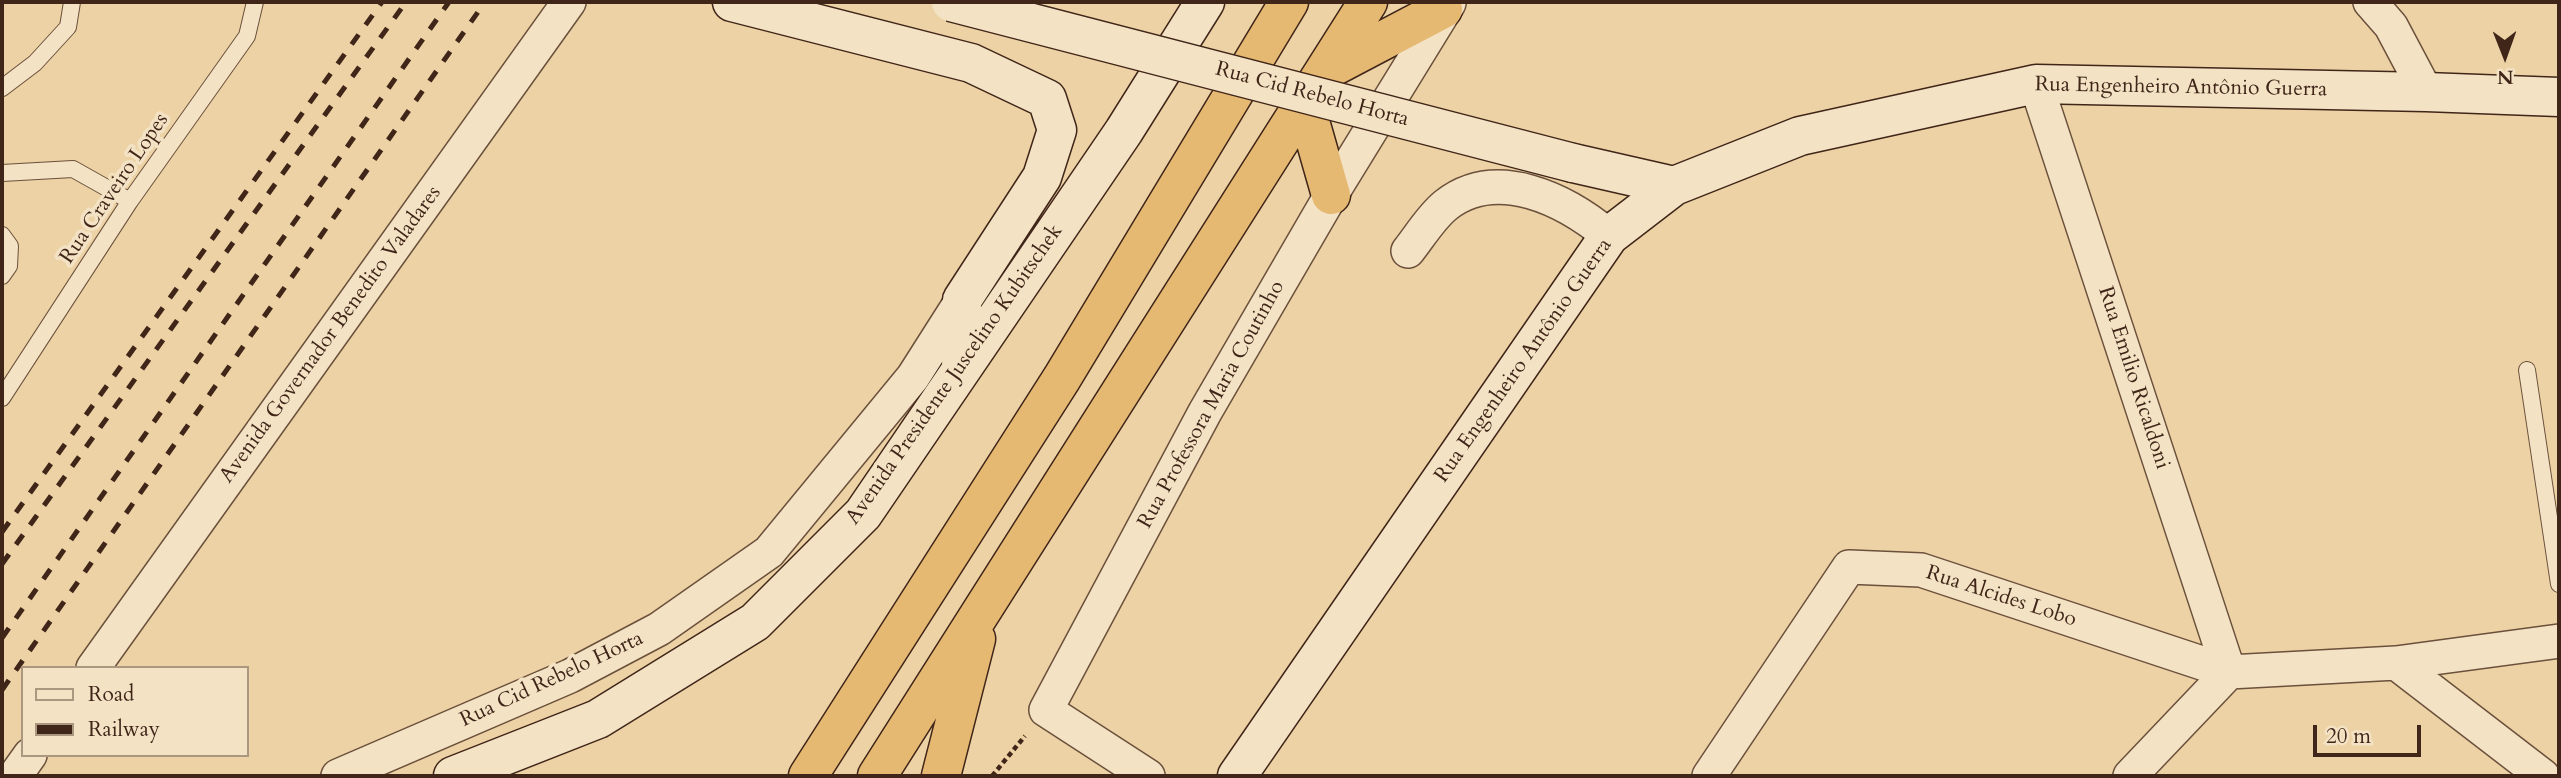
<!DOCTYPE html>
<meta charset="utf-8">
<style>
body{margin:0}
#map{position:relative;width:2561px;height:778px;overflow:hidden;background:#ecd2a4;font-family:Cardo,serif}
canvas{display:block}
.frame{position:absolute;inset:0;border:4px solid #402519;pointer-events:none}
.legend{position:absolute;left:21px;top:666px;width:228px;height:91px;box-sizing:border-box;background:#f3e2c4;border:2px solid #ab9680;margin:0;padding:9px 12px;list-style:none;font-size:21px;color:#402519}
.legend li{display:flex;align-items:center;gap:14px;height:35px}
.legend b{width:35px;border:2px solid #ab9680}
.north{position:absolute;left:2470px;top:21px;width:70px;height:70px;-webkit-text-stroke:5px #f3e2c4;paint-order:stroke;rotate:179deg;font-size:19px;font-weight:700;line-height:28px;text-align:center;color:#402519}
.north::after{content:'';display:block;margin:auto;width:24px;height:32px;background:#402519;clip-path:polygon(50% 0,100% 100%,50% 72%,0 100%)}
.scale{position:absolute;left:2313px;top:725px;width:108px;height:32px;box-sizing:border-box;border:4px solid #402519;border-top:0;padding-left:9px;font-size:21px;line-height:24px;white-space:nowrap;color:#402519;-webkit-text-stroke:5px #f3e2c4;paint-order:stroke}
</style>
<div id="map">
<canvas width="2561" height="778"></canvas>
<div class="frame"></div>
<ul class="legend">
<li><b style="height:9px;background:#f3e2c4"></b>Road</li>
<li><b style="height:9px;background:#402519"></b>Railway</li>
</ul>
<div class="north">N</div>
<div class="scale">20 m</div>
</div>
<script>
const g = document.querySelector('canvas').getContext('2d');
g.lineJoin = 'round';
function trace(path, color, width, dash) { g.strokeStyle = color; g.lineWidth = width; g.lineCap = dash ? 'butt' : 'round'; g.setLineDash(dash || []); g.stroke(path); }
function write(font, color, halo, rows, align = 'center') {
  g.font = font + ' Cardo,serif'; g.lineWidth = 7; g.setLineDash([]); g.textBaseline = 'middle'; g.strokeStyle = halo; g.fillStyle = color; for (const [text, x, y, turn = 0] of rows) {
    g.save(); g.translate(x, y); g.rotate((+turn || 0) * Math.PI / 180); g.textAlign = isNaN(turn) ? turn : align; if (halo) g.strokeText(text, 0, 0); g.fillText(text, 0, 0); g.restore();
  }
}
const path = new Path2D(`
 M992,776l33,-40`);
const lane = new Path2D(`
 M2,88l33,-25 33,-36 4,-25
 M2,173l71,-4 57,32
 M2,235l8,11 -1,20 -7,10
 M2527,370l32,214
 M2,398l128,-197 117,-165 8,-34`);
const street = new Path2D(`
 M2370,2l21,24 35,66
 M2036,84l193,588
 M1408,251c12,-15 23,-34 38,-46 51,-40 120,-5 163,31
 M2396,663l147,113
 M93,668l476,-666
 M15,776l15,-21
 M338,776l232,-100 89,-47 110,-77 144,-175 49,-77
 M1148,776l-102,-66 159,-298 126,-217 118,-192
 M1709,776l140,-209 72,3 308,102 167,-9 163,-22
 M2130,776l99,-104`);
const secondary = new Path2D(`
 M732,2l239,61 76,36 10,31 -15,47 -80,123 -1,70
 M1573,163l101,23
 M453,776l145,-57 157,-97 108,-108 261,-383 81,-129
 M1237,776l372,-540 65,-50 126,-50 236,-52 390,8 133,5`);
const highway = new Path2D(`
 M1327,70l116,-61
 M1305,104l26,91
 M808,776l254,-398 227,-376
 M877,776l491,-774
 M941,776l35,-137`);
const rail = new Path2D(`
 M2,532l380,-530
 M2,564l404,-562
 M2,638l447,-636
 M2,690l483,-688`);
const secondaryBridge = new Path2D(`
 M951,2l622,161`);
const streetNames = [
 ["Rua Engenheiro Antônio Guerra",2181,88,1],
 ["Rua Cid Rebelo Horta",1312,95,15],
 ["Rua Craveiro Lopes",115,189,-56],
 ["Avenida Governador Benedito Valadares",331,335,-54],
 ["Rua Engenheiro Antônio Guerra",1524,361,-55],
 ["Avenida Presidente Juscelino Kubitschek",955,375,-55],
 ["Rua Emilio Ricaldoni",2133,378,72],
 ["Rua Professora Maria Coutinho",1212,405,-61],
 ["Rua Alcides Lobo",2001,597,18],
 ["Rua Cid Rebelo Horta",552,680,-25]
];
trace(lane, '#6b503c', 18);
trace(street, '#6b503c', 36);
trace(secondary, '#402519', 41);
trace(highway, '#402519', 41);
trace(path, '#402519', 4.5, [5, 3.5]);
trace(lane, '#f3e2c4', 16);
trace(street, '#f3e2c4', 33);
trace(secondary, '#f3e2c4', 38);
trace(highway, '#e6b972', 38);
trace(rail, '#402519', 5, [12, 12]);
trace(secondaryBridge, '#402519', 41, []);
trace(secondaryBridge, '#f3e2c4', 38);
write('21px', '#402519', '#f3e2c4', streetNames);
</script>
